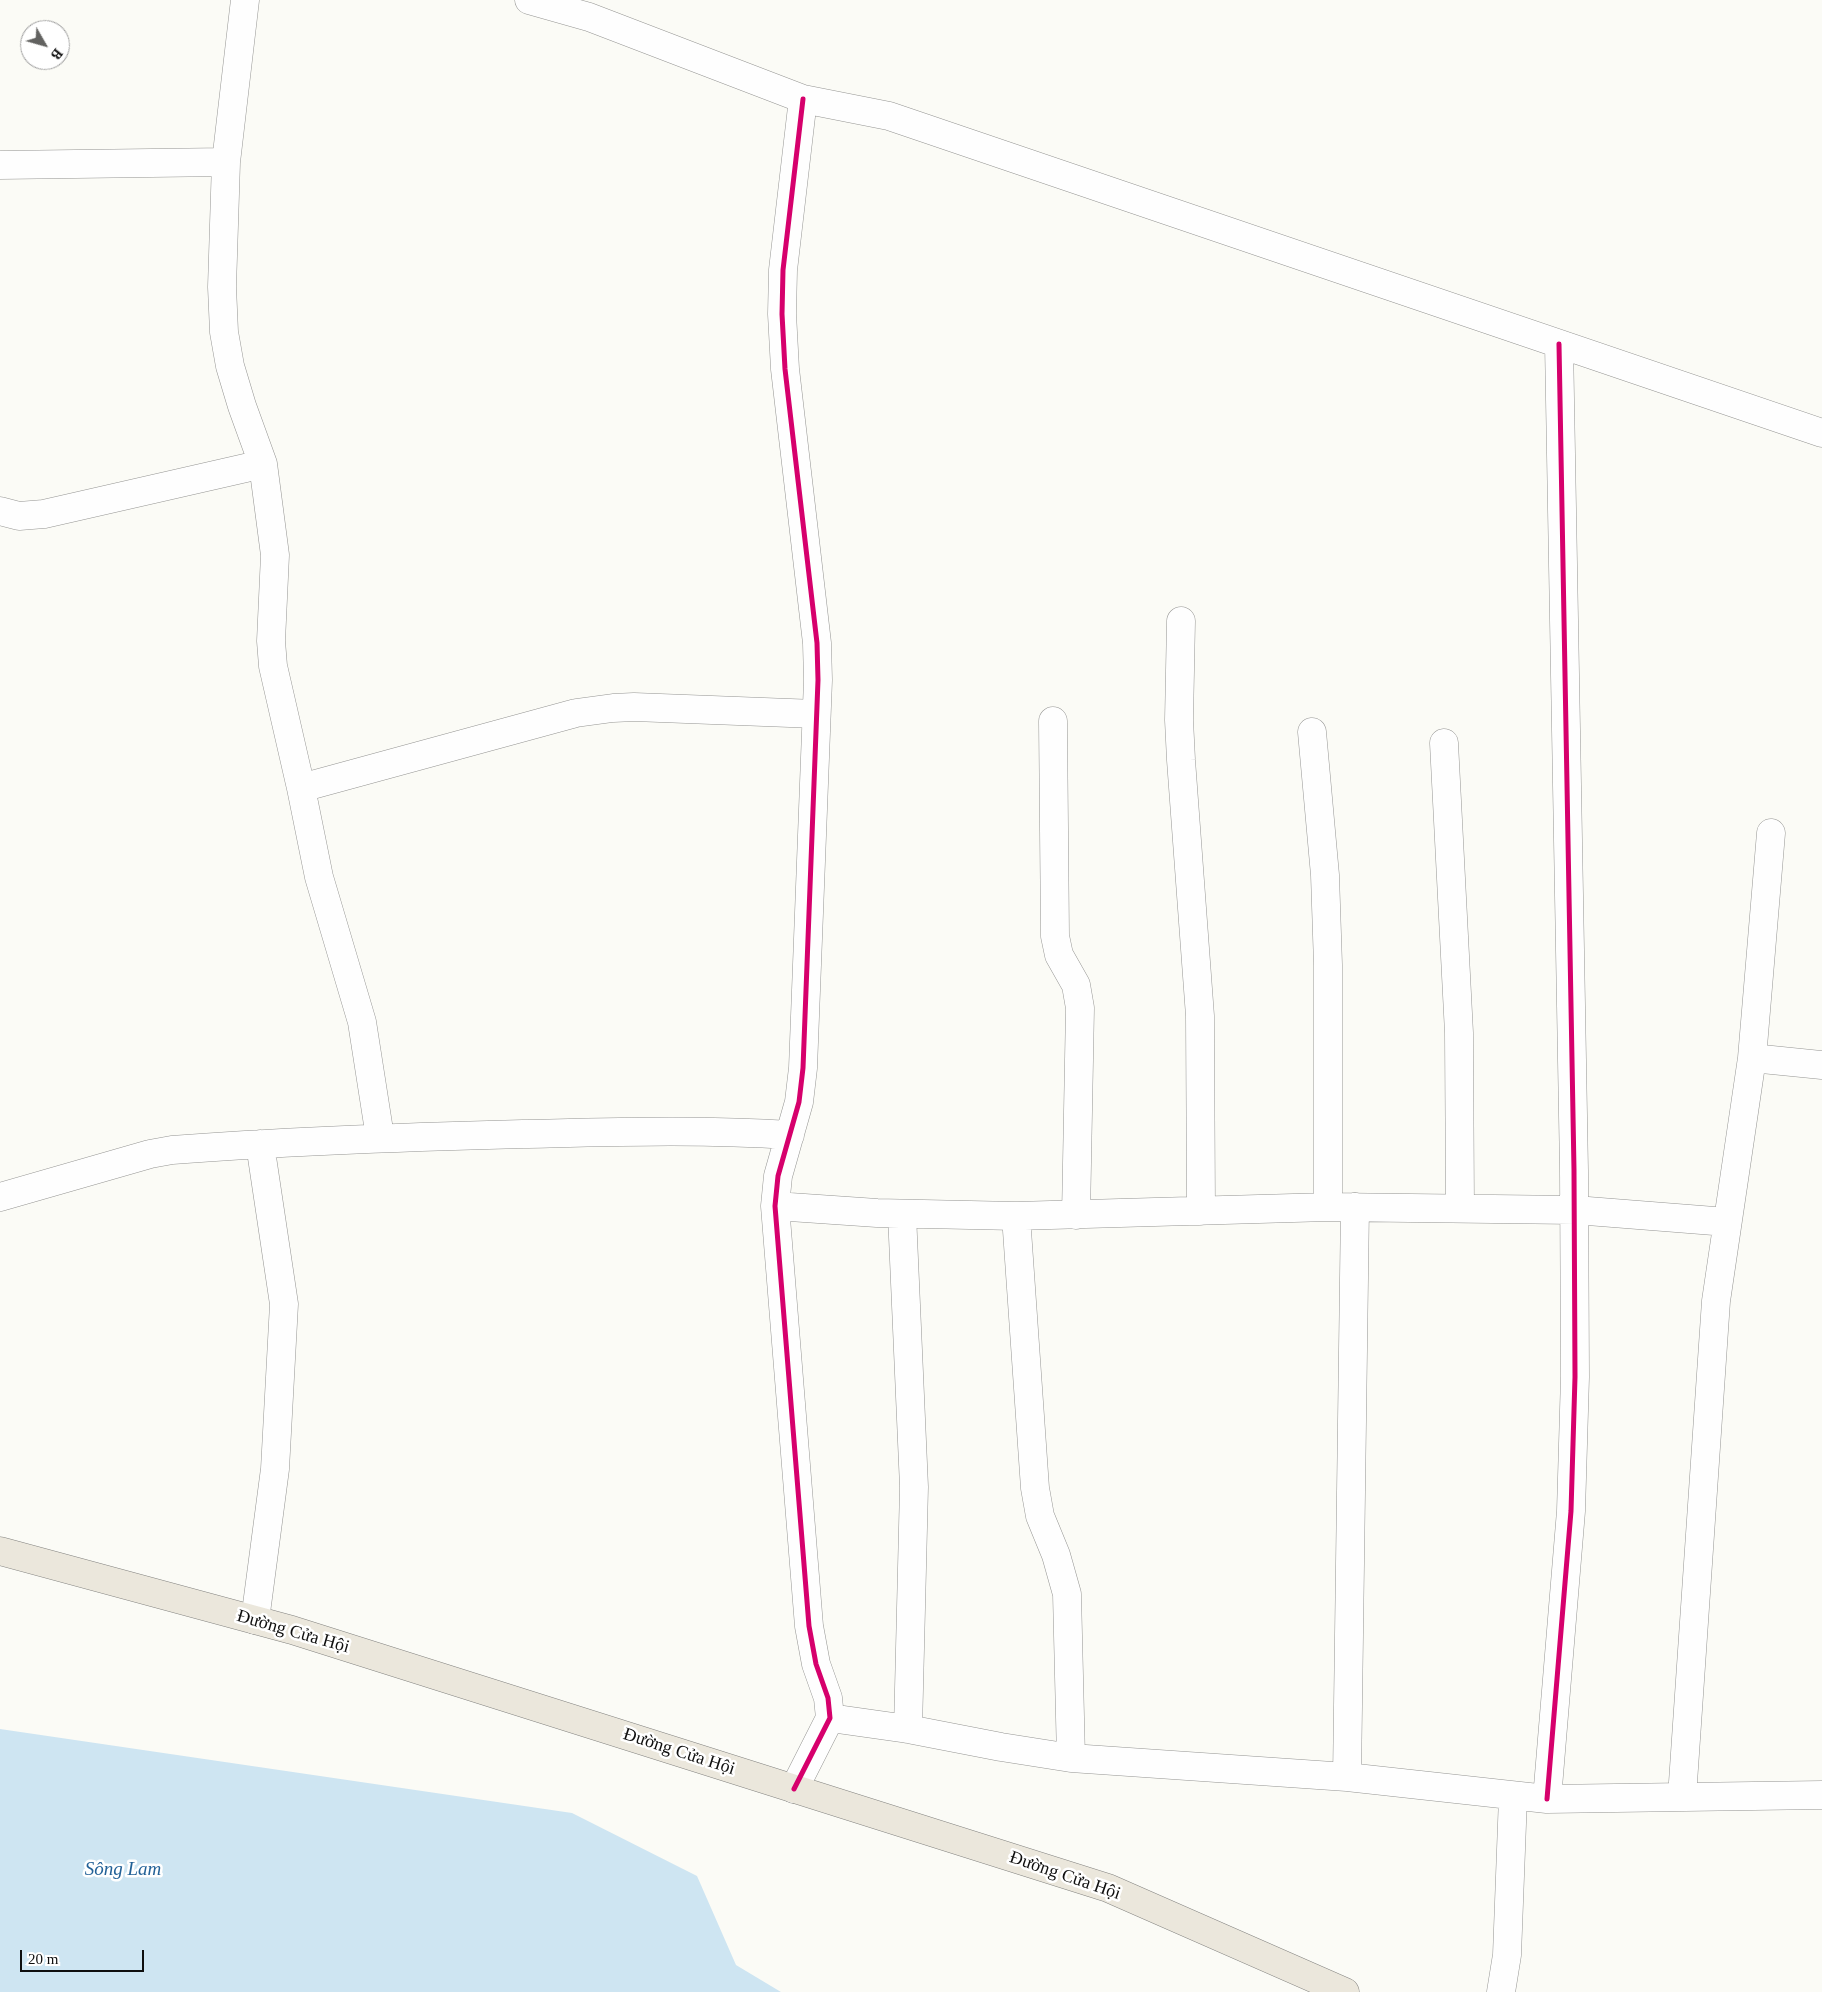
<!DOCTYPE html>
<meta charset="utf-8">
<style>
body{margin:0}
#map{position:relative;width:1822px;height:1992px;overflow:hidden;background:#fbfbf6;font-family:"Times New Roman",serif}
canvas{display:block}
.north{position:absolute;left:20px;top:20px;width:50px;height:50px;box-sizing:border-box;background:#fff;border:1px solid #9f9f9f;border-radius:50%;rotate:128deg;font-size:14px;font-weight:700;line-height:20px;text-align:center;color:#0f0f0f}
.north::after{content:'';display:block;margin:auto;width:18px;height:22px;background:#626260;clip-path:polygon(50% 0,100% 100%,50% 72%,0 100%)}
.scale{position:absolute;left:20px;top:1950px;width:124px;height:22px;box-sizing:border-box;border:2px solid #0f0f0f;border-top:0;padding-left:6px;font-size:15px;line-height:18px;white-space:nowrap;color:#0f0f0f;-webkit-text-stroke:4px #fff;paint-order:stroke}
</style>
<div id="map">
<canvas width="1822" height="1992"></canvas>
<div class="north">B</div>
<div class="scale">20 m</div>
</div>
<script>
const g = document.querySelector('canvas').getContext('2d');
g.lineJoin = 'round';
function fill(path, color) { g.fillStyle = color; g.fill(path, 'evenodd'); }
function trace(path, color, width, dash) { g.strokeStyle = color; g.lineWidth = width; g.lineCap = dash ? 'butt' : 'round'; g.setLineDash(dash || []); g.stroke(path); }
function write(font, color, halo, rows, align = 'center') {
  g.font = font + ' "Times New Roman",serif'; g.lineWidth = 5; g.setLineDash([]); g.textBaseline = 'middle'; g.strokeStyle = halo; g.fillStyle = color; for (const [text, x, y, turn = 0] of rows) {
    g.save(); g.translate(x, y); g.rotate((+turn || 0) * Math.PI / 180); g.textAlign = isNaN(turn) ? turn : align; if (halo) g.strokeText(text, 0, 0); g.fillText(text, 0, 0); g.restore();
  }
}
const water = new Path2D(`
 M0,1729l572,84 125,63 39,89 45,27h-781z`);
const minor = new Path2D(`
 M245,0l-19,162 -4,125 2,45 6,34 12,40 21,58 12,91 -4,86 2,25 28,122 18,89 43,145 18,115
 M529,0l60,17 214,82 86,17 933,317
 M0,165l226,-3
 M0,511l19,5 25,-2 219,-50
 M1181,621l-2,99 2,40 19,256 1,195
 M1053,721l2,215 4,19 17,30 4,23 -4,207
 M1312,732l13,143 3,90v242
 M1444,743l15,290 1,175
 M301,788l275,-75 37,-5 21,-1 182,7
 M1752,1058l70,7
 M0,1197l150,-43 22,-4c117,-9 233,-13 351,-16 89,-2 178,-5 267,1
 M775,1206l102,7 139,3 312,-9 247,3 152,12
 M902,1214l12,273 -6,242
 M1016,1216l19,272 5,28 16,39 11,39 4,164
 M255,1620l20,-151 9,-165 -24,-160
 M830,1718l78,11 93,18 70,11 276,19 200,22 275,-4
 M1347,1777l8,-570
 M794,1789l36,-71 -2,-20 -12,-34 -7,-38 -34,-420 3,-30 21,-74 4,-34 15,-388 -1,-37 -32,-274 -3,-55 1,-44 20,-171
 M1682,1797l34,-496 36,-243 19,-225
 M1547,1799l24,-288 4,-134 -1,-207 -15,-826
 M1501,1992l6,-37 6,-158`);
const primary = new Path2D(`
 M0,1551l292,79 816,258 237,104`);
const cycleway = new Path2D(`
 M794,1789l36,-71 -2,-20 -12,-34 -7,-38 -34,-420 3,-30 21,-74 4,-34 15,-388 -1,-37 -32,-274 -3,-55 1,-44 20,-171
 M1547,1799l24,-288 4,-134 -1,-207 -15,-826`);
const streetNames = [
 ["Đường Cửa Hội",293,1632,16],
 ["Đường Cửa Hội",679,1752,18],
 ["Đường Cửa Hội",1065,1876,19]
];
const waterNames = [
 ["Sông Lam",123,1870]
];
fill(water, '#cee5f2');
trace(minor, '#959593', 29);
trace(primary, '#838380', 29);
trace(minor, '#fefefe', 28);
trace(primary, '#ebe7dc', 28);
trace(cycleway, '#d6006c', 5);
write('18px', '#0f0f0f', '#fff', streetNames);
write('italic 19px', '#226197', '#fff', waterNames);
</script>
